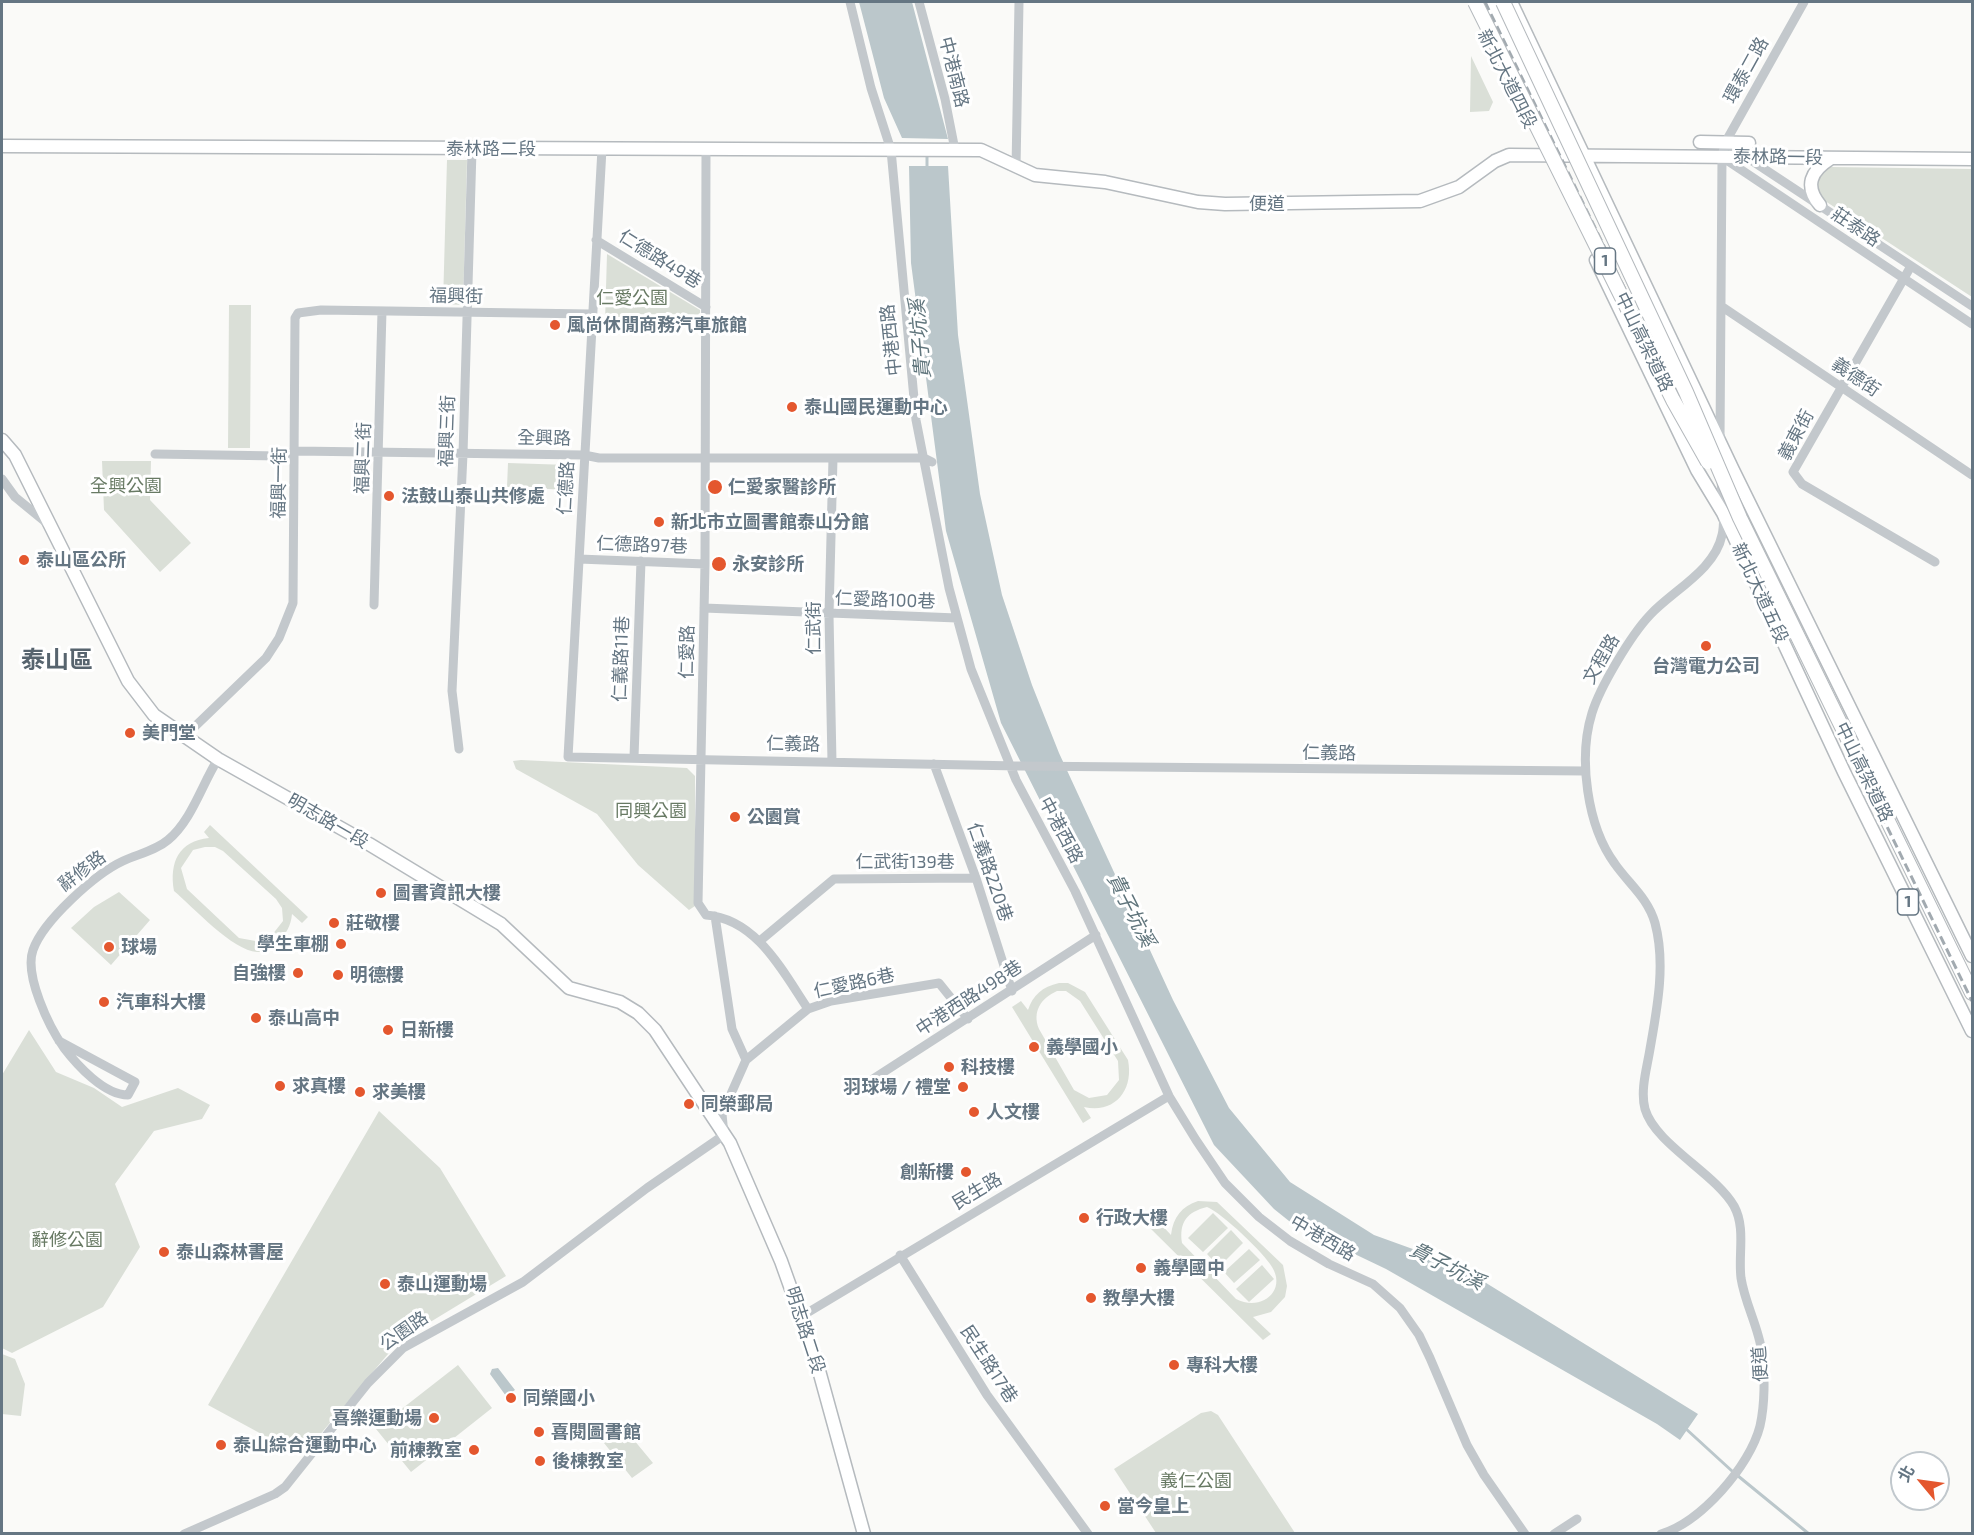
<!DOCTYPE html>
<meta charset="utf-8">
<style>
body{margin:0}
#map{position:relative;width:1974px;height:1535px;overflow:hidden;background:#fafaf8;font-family:"Exo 2","Noto Sans TC",sans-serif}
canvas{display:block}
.frame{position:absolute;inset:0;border:3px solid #657683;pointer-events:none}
.north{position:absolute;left:1890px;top:1451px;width:60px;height:60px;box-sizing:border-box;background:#fff;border:2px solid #c1c8cd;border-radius:50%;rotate:299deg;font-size:16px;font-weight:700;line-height:24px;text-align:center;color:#657683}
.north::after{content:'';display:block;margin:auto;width:21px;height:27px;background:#e4572e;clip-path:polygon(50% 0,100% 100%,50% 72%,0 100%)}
</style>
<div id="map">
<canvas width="1974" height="1535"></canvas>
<div class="frame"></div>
<div class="north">北</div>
</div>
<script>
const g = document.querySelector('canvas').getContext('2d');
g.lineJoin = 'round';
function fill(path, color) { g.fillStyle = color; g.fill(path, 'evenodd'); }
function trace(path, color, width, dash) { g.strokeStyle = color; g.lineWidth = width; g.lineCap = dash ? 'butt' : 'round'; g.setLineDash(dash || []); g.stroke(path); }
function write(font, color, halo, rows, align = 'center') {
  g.font = font + ' "Exo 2","Noto Sans TC",sans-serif'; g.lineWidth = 6; g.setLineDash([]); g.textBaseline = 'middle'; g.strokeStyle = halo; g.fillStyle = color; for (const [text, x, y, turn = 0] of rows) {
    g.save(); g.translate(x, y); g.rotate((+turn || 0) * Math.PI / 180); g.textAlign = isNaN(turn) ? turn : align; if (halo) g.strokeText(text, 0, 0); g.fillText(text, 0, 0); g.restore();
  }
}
const green = new Path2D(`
 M1471,56l22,46 -4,9 -19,1z
 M447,160h20l-4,145 -20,-1z
 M1832,167l140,2v128l-150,-98 -5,-6 -1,-18 7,-7z
 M607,254l93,56v13l-95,-1z
 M229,305h22l-1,143h-22z
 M102,461h49l-1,39 41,43 -31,29 -56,-62z
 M508,463l61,2 -1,25 -61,-3z
 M521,760l166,8 8,8v130l-6,4 -51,-45 -41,-51 -81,-45 -3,-8z
 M210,825l98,92 -6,6 -10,-9c-1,12 -6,20 -14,28 -5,5 -13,11 -21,10 -24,-1 -64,-45 -83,-61 -5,-29 5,-50 35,-53l-5,-6zM205,847h10l8,4 53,48 6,9 1,13 -11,14 -11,7 -22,-4 -52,-49 -6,-21 12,-18z
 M119,892l31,28 -39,45 -40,-37 23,-21z
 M1059,983h9l17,9 43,68c6,30 -13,54 -44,47l7,11 -8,5 -71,-116 9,-6 7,9c5,-15 14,-23 31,-27zM1057,991h9l14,10 38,60 1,19 -12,15 -18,3 -15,-8 -35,-61c-7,-17 2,-31 18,-38z
 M29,1030l27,42 38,16 28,19 56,-19 32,17 -8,14 -48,12 -39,53 25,63 -37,60 -91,46 -10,-5v-273z
 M379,1111l61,57 66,108 -107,65 -97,115 -94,-51z
 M1198,1201l19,1 66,63 4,21 -2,11 -14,15 -18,5 18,17 -8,6 -114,-113 8,-7 14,15c2,-18 11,-29 27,-34zM1207,1207c15,6 57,46 65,60 15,24 -11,45 -36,32l-54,-56c-3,-21 5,-31 25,-36z
 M1213,1213l15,15 -25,24 -15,-14z
 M1231,1230l12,13 -24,24 -12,-13z
 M1249,1249l11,11 -26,23 -10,-11z
 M1262,1265l12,14 -25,23 -13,-13z
 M2,1354l13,5 10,25 -4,32 -19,-2z
 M458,1365l34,43 -81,64 -35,-43z
 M1211,1411l7,4 77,118h-139l-42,-64 87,-56z
 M619,1422l34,41 -21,15 -32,-40z`);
const water = new Path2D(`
 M859,2h53l36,137 -46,-1 -18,-40z
 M909,166h39l10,169 22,159 22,101 30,90 27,68 114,247 56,108 61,74 84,53 83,30 241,149 -18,26 -23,-16 -271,-155 -92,-44 -20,-16 -60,-64 -213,-422 -55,-192 -35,-268z
 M498,1368l17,22 -9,6 -16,-22 2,-5z`);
const stream = new Path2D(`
 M927,152v17
 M1685,1428l47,43 77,63`);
const minor = new Path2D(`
 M850,2l21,86 20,62 25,270 33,168 22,81 45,111 59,111 94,205 27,44 29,43 34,34 31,24 39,23 44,20 27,24 19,27 11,23 37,87 17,30 41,59
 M919,2l26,97 10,51
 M1725,143l247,163
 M706,148l-1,416 -7,339 8,12c51,4 77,57 102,94
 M602,149l-34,608 450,9 567,5
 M1722,157l250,167
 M1016,168l3,-166
 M596,240l110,67
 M1911,266l-118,206 9,12 133,78
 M1721,306l251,169
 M1720,440l2,-283 3,-14 79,-141
 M155,454l125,2 16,-5 288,4 15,3h325l8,4
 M2,479l13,18 33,27
 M579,559l126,5
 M374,605l8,-294
 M704,608l253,10
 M184,737l82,-79 13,-20 14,-35 2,-285 3,-5 23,-3 270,4
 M459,749l-7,-58 11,-237 9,-304
 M634,757l7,-196
 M832,762l-3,-147 4,-157
 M934,764l42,114 36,113
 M715,916l17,113 14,31
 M761,940l73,-61 142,-1
 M59,1041l76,41 -7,13c-24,0 -51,-30 -64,-47 -15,-21 -40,-73 -31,-98 10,-29 62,-76 90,-89 15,-7 32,-10 45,-21 24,-20 34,-56 50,-81
 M859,1088l237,-153
 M900,1255l87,140 101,139
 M802,1316l367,-220
 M184,1534l91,-40 10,-7 83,-104 35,-35 120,-66 124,-94 77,-53 -2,-21 24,-54 62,-51 23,-8 108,-18 29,36
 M1554,1534l23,-15
 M1661,1534c40,-12 89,-68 99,-108 5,-22 5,-51 2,-73 -3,-25 -17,-49 -21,-75 -3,-24 5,-50 -7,-72 -19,-33 -79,-62 -89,-97 -5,-19 2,-41 5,-60 7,-40 16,-85 5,-126 -7,-25 -26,-39 -40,-59 -28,-38 -37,-106 -23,-151 8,-26 39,-78 58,-98 22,-24 65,-45 72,-80 4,-16 0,-37 -1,-54`);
const major = new Path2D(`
 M1511,2l222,468 239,486
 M1700,142l49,1
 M2,146l979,4 54,25 70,7 93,20 27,2 195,-3 39,-14 36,-26 14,-6 463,4
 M1820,205c-16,-19 -9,-34 10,-46
 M1596,260l101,210 26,43 121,259 128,259
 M2,440l13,15 113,226 26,34 64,44 151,85 132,80 68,64 51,14 18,11 17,17 75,113 51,118 34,95 49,178`);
const highway = new Path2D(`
 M1488,2l69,140 27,15
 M1882,809l90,184`);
const rail = new Path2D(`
 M1485,2l487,999`);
const highwayBridge = new Path2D(`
 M1475,2l198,398 35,62
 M1503,2l183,390 54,126 142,291`);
const markers = [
 [555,325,6,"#e4572e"],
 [792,407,6,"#e4572e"],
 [715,487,8,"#e4572e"],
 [389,496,6,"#e4572e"],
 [659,522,6,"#e4572e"],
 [24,560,6,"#e4572e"],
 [719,564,8,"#e4572e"],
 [1706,646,6,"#e4572e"],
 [130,733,6,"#e4572e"],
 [735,817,6,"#e4572e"],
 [381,893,6,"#e4572e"],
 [334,923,6,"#e4572e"],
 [341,944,6,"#e4572e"],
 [109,947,6,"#e4572e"],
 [298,973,6,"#e4572e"],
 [338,975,6,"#e4572e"],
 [104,1002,6,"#e4572e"],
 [256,1018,6,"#e4572e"],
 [388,1030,6,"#e4572e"],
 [1034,1047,6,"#e4572e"],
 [949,1067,6,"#e4572e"],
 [280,1086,6,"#e4572e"],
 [963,1087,6,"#e4572e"],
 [360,1092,6,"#e4572e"],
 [689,1104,6,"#e4572e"],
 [974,1112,6,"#e4572e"],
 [966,1172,6,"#e4572e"],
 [1084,1218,6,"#e4572e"],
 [164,1252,6,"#e4572e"],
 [1141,1268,6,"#e4572e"],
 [385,1284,6,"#e4572e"],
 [1091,1298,6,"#e4572e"],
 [1174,1365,6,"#e4572e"],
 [511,1398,6,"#e4572e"],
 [434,1418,6,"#e4572e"],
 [539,1432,6,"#e4572e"],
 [221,1445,6,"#e4572e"],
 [474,1450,6,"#e4572e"],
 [540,1461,6,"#e4572e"],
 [1105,1506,6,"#e4572e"]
];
const shields = [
 [1605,261,21],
 [1908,902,21]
];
const shieldNames = [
 ["1",1605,261],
 ["1",1908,902]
];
const streetNames = [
 ["環泰二路",1746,70,-61],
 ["中港南路",954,72,76],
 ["新北大道四段",1507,79,63],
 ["泰林路二段",491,149],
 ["泰林路一段",1778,157,1],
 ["便道",1267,204],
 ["莊泰路",1856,227,34],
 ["仁德路49巷",660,259,32],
 ["福興街",456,296,1],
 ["中港西路",891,340,-96],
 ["中山高架道路",1644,342,64],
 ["義德街",1856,377,34],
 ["福興三街",447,431,-88],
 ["義東街",1796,435,-62],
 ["全興路",544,438,1],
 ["福興二街",363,458,-88],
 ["福興一街",279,483,-89],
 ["仁德路",566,488,-87],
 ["仁德路97巷",642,545,2],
 ["新北大道五段",1760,593,65],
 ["仁愛路100巷",885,600,2],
 ["仁武街",814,628,-90],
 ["仁愛路",687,652,-89],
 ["仁義路11巷",621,659,-88],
 ["文程路",1601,659,-60],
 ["仁義路",793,744,1],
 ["仁義路",1329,753,1],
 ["中山高架道路",1864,772,64],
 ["明志路一段",328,821,30],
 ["中港西路",1061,830,62],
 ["仁武街139巷",905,862],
 ["辭修路",82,871,-37],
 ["仁義路220巷",990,872,71],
 ["仁愛路6巷",854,983,-12],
 ["中港西路498巷",969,998,-33],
 ["民生路",977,1191,-31],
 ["中港西路",1323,1238,30],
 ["明志路二段",805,1330,72],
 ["公園路",404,1331,-35],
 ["民生路17巷",989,1364,57],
 ["便道",1760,1364,-94]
];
const parkNames = [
 ["仁愛公園",632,298],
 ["全興公園",126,486],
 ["同興公園",651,811],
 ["辭修公園",67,1240],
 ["義仁公園",1196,1481]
];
const poiNames = [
 ["風尚休閒商務汽車旅館",567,325],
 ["泰山國民運動中心",804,407],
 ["仁愛家醫診所",728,487],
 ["法鼓山泰山共修處",401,496],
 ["新北市立圖書館泰山分館",671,522],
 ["泰山區公所",36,560],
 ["永安診所",732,564],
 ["台灣電力公司",1706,666,"center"],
 ["美門堂",142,733],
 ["公園賞",747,817],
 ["圖書資訊大樓",393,893],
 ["莊敬樓",346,923],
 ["學生車棚",329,944,"right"],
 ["球場",121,947],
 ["自強樓",286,973,"right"],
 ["明德樓",350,975],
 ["汽車科大樓",116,1002],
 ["泰山高中",268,1018],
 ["日新樓",400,1030],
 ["義學國小",1046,1047],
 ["科技樓",961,1067],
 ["求真樓",292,1086],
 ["羽球場 / 禮堂",951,1087,"right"],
 ["求美樓",372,1092],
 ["同榮郵局",701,1104],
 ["人文樓",986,1112],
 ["創新樓",954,1172,"right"],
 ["行政大樓",1096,1218],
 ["泰山森林書屋",176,1252],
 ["義學國中",1153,1268],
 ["泰山運動場",397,1284],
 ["教學大樓",1103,1298],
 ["專科大樓",1186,1365],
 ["同榮國小",523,1398],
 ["喜樂運動場",422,1418,"right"],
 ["喜閱圖書館",551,1432],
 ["泰山綜合運動中心",233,1445],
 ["前棟教室",462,1450,"right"],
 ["後棟教室",552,1461],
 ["當今皇上",1117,1506]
];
const waterNames = [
 ["貴子坑溪",920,339,-95],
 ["貴子坑溪",1131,910,63],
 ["貴子坑溪",1447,1266,27]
];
const districtNames = [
 ["泰山區",57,660]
];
fill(green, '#dadfd7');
fill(water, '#bbc7cb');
trace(stream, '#bbc7cb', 3);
trace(major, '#b5babe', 15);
trace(highway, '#b4b9bd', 16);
trace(minor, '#c3c8cc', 9);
trace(major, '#fff', 12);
trace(highway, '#fff', 14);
trace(rail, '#a2aab0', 3, [9, 4.5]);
trace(highwayBridge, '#b4b9bd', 16, []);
trace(highwayBridge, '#fff', 14);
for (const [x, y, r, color] of markers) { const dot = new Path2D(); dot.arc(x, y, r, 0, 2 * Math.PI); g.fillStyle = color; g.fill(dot); trace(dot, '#fff', 2); }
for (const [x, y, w] of shields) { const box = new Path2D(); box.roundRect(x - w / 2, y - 13, w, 26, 4.5); g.fillStyle = '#fff'; g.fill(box); trace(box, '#657683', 1.5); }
write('bold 16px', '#657683', null, shieldNames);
write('18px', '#657683', '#fff', streetNames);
write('18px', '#687a64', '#fff', parkNames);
write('bold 18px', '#657683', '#fff', poiNames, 'left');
write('italic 20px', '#60757c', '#fff', waterNames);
write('bold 24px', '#57646e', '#fff', districtNames);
</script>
